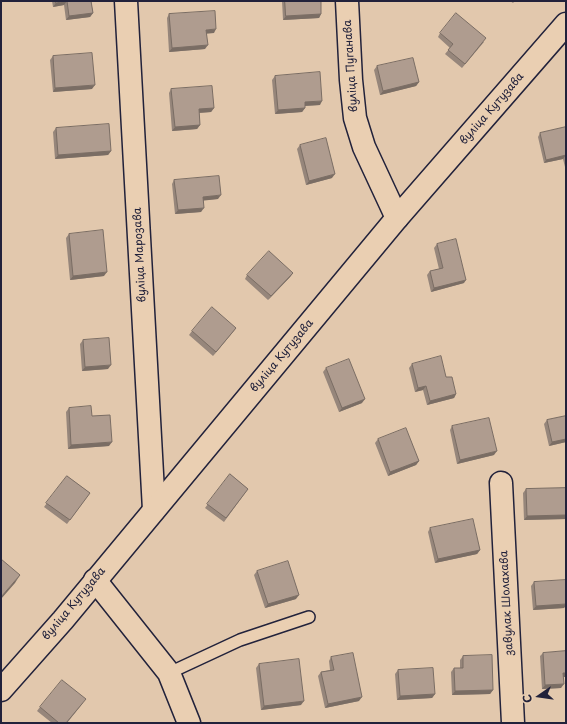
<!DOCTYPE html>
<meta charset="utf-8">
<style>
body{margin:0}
#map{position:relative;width:567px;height:724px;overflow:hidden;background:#e2c8ad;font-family:"Playpen Sans",sans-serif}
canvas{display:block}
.frame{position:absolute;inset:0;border:2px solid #22223b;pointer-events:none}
.north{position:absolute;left:519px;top:676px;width:40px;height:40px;-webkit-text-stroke:3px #eacfb2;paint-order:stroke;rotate:257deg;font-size:11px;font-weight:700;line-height:16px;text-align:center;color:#22223b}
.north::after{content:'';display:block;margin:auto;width:14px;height:18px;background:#22223b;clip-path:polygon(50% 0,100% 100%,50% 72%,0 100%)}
</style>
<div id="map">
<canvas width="567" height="724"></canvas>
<div class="frame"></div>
<div class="north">С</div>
</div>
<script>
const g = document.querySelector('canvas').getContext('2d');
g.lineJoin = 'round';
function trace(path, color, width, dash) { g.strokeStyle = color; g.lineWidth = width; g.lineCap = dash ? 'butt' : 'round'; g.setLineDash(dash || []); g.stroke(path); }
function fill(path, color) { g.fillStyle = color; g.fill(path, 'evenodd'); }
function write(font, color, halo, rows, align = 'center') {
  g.font = font + ' "Playpen Sans",sans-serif'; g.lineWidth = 3; g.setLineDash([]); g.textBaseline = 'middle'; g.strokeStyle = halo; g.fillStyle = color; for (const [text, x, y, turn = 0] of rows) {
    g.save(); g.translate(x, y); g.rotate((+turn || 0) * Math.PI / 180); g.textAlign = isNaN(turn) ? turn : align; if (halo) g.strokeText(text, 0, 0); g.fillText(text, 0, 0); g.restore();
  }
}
const service = new Path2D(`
 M169,673l71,-33 69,-23`);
const minor = new Path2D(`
 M126,1l28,509
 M347,1l4,79 4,38 9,29 33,71
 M501,483l12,240
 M95,580l74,93 20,50`);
const primary = new Path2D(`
 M1,690l62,-70 334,-402 169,-194`);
const wall = new Path2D(`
 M52,1h39l2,12 -3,4 -24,3 -2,-15 -11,2z
 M282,1h39v13l-2,4 -36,2z
 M510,1h5l-2,2z
 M169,14l45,19h-7l-2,16 -36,3 -2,-34z
 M440,33l44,9 -22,26 -17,-14 5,-6 -12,-11z
 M53,56l39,33 -39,3 -3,-32z
 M377,66l42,16 -3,4 -36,9 -6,-25z
 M275,76l45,29 -15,1v2l-3,4 -27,2 -3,-34z
 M171,89l43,19 -3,4 -12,1 1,12 -3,4 -25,2 -3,-38z
 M566,127v44l-3,-12 -19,4 -6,-26 2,-4z
 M56,128l55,23 -3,4 -53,4 -2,-27z
 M300,145l32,33 -26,7 -9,-36z
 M174,180l44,19 -14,1 -3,12 -26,2 -3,-30z
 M69,234l35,42 -34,4 -4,-42z
 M437,244l27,39 -33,9 -4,-17 3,-4 9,-2 -5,-21z
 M293,273l-3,4 -22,23 -23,-21 2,-4z
 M236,328l-23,28 -24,-21 3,-4z
 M83,340l25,29 -26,2 -2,-27z
 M412,364l34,13 10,17 -2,4 -27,7 -4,-15 -8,2 -6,-24z
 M326,368l36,35 -23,9 -16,-40z
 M69,408l23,8 17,30 -41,3 -2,-37z
 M566,416v26l-17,4 -5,-22 3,-4z
 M452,426l42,29 -37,9 -7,-34z
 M378,439l41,22 -3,4 -28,11 -13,-33z
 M230,474l18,15 -24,33 -19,-14z
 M67,476l23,17 -23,31 -23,-17z
 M566,488v31l-42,1 -1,-27 3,-4z
 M430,528l50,22 -3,4 -42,9 -7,-31z
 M257,571l39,28 -31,9 -11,-33z
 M534,582l30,26 -31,2 -2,-24z
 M566,651v26h-3l-2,11 -19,1 -2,-33 3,-3z
 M463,656l30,34 -3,4 -38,1 -1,-23 3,-4h6v-8z
 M331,657l28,44 -34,7 -7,-32 3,-4 9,-2 -1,-9z
 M259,664l42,41 -40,5 -5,-42z
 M398,670l37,24 -3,4 -35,2 -2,-26z
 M83,703l-16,20h-15l-15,-12 3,-4z`);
const shadedWall = new Path2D(`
 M67,1l-3,4 -11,2 3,-4z
 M93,13l-3,4 -24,3 3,-4z
 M321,14l-2,4 -36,2 3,-4z
 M216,29l-2,4 -10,1 2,-4z
 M208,45l-3,4 -36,3 3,-4z
 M419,82l-3,4 -36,9 3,-4z
 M95,85l-3,4 -39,3 2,-4z
 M322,101l-2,4 -18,1 3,-4z
 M214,108l-3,4 -15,1 3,-4z
 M305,108l-3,4 -27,2 3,-4z
 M200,125l-3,4 -25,2 3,-4z
 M111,151l-3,4 -53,4 3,-4z
 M566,155l-3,4 -19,4 2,-3z
 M335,174l-3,4 -26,7 3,-4z
 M221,195l-3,4 -18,2 3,-4z
 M204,208l-3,4 -26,2 3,-4z
 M107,272l-3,4 -34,4 3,-4z
 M293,273l-3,4 -22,23 3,-4z
 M466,280l-2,3 -33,9 3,-4z
 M236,328l-3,4 -20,24 3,-4z
 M111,365l-3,4 -26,2 3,-4z
 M426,386l-3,4 -8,2 3,-4z
 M456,394l-2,4 -27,7 3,-4z
 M365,399l-3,4 -23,9 3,-4z
 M566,439v3l-17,4 3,-4z
 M112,442l-3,4 -41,3 3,-4z
 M497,451l-3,4 -37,9 3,-4z
 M419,461l-3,4 -28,11 2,-4z
 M566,515v4l-42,1 3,-4z
 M480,550l-3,4 -42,9 3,-4z
 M20,575l-5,8 -14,16v-2z
 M299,595l-3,4 -31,9 3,-4z
 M566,604v2l-2,2 -31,2 3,-4z
 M563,673h3v4h-6z
 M564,684l-3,4 -19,1 3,-4z
 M493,690l-3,4 -38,1 3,-4z
 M435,694l-3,4 -35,2 3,-4z
 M362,697l-3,4 -34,7 3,-4z
 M304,701l-3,4 -40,5 3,-4z`);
const building = new Path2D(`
 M56,1h35l2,12 -24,3 -2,-15 -11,2z
 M285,1h36v13l-35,2z
 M215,11l1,18 -10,1 2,15 -36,3 -3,-34z
 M456,13l30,25 -21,26 -17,-14 5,-6 -13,-11z
 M92,53l3,32 -40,3 -2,-32z
 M413,58l6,24 -36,9 -6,-25z
 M320,72l2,29 -17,1v6l-27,2 -3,-34z
 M212,86l2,22 -15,1 1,16 -25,2 -4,-38z
 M109,124l2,27 -53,4 -2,-27z
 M566,127v30v-2l-20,5 -6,-27z
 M326,138l9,36 -26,7 -9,-36z
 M219,176l2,19 -18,2 1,11 -26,2 -4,-30z
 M103,230l4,42 -34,4 -4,-42z
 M456,239l10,41 -32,8 -4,-17 13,-3 -6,-24z
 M269,251l24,22 -22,23 -24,-21z
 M212,307l24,21 -20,24 -24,-21z
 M109,338l2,27 -26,2 -2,-27z
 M441,356l5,21h6l4,17 -26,7 -4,-15 -8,2 -6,-24z
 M349,359l16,40 -23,9 -16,-40z
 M91,406l1,10 18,-1 2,27 -41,3 -2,-37z
 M566,416v23l-14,3 -5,-22z
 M489,418l8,33 -37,9 -8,-34z
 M406,428l13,33 -29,11 -12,-33z
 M230,474l18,15 -22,29 -19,-14z
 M67,476l23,17 -20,27 -24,-17z
 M566,488v27l-39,1 -1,-27z
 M473,519l7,31 -42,9 -8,-31z
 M1,559l19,16 -19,22z
 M288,561l11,34 -31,9 -11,-33z
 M566,580v24l-30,2 -2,-24z
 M566,651v22h-3l1,11 -19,1 -2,-32z
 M353,653l9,44 -34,7 -7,-32 13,-2 -3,-13z
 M492,655l1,35 -38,1 -1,-23h9v-12z
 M299,659l5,42 -40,5 -5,-42z
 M433,668l2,26 -35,2 -2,-26z
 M62,680l24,19 -20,24h-7l-19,-16z`);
const streetNames = [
 ["вуліца Пуганава",351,66,-94],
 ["вуліца Кутузава",492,109,-49],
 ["вуліца Марозава",140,255,-93],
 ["вуліца Кутузава",282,356,-50],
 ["завулак Шолахава",507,603,-93],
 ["вуліца Кутузава",74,604,-50]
];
trace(service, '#22223b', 14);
trace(minor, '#22223b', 25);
trace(primary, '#22223b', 25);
trace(service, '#eacfb2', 11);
trace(minor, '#eacfb2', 22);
trace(primary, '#eacfb2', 22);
fill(wall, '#96867b');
fill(shadedWall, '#7a6d64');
fill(building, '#af9c8f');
trace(building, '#7a6d64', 1);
write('11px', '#22223b', '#eacfb2', streetNames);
</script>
